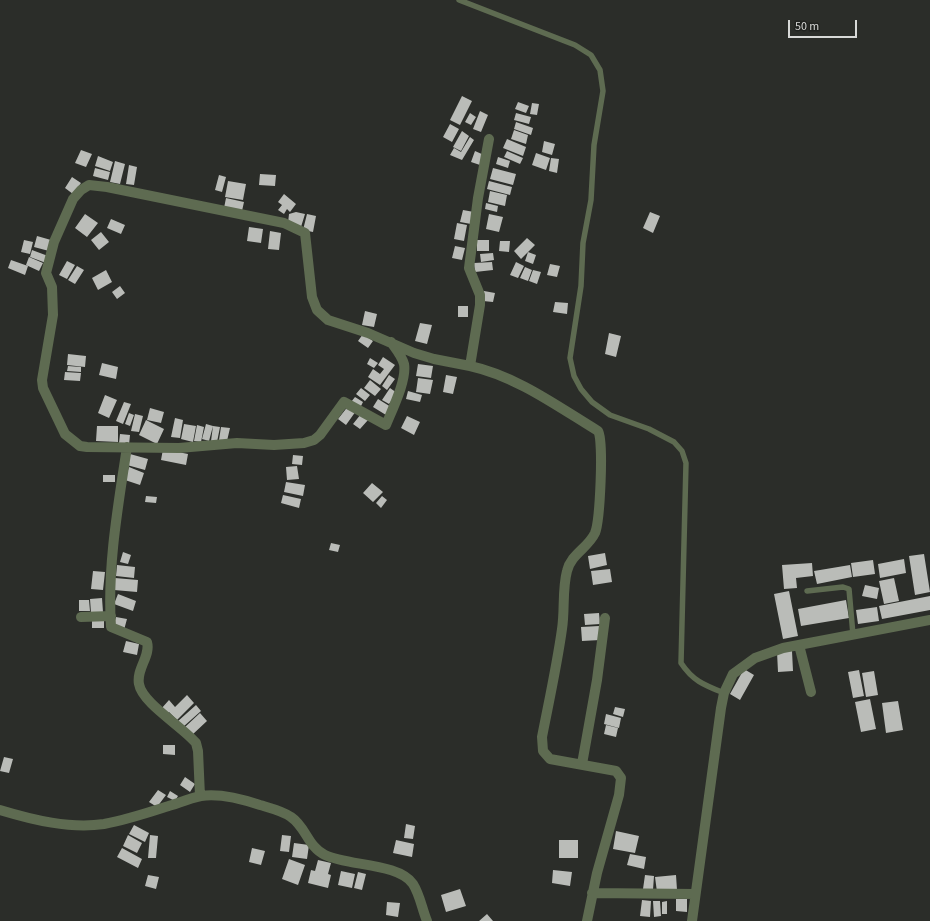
<!DOCTYPE html>
<style>
body{margin:0}
#map{position:relative;width:930px;height:921px;overflow:hidden;background:#2b2d29;font-family:"Source Sans 3",sans-serif}
canvas{display:block}
.scale{position:absolute;left:788px;top:20px;width:69px;height:18px;box-sizing:border-box;border:2px solid #d8d9d7;border-top:0;padding-left:5px;font-size:12px;line-height:14px;white-space:nowrap;color:#d8d9d7;-webkit-text-stroke:3px #212320;paint-order:stroke}
</style>
<div id="map">
<canvas width="930" height="921"></canvas>
<div class="scale">50 m</div>
</div>
<script>
const g = document.querySelector('canvas').getContext('2d');
g.lineJoin = 'round';
function fill(path, color) { g.fillStyle = color; g.fill(path, 'evenodd'); }
function trace(path, color, width, dash) { g.strokeStyle = color; g.lineWidth = width; g.lineCap = dash ? 'butt' : 'round'; g.setLineDash(dash || []); g.stroke(path); }
const building = new Path2D(`
 M462,96l10,5 -12,24 -10,-5z
 M518,102l11,4 -3,7 -11,-4z
 M532,103l7,1 -2,11 -7,-1z
 M480,111l8,4 -7,17 -8,-3z
 M470,113l6,4 -5,8 -6,-3z
 M516,113l15,4 -2,7 -15,-4z
 M516,122l17,6 -2,7 -17,-6z
 M450,124l9,5 -7,13 -9,-5z
 M514,130l14,5 -2,9 -15,-5z
 M462,131l7,5 -8,15 -8,-4z
 M470,137l4,3 -12,20 -12,-5 4,-7 7,4z
 M507,139l19,8 -3,9 -20,-8z
 M544,141l11,3 -3,11 -10,-3z
 M81,150l11,4 -6,13 -11,-4z
 M475,151l9,4 -4,10 -9,-3z
 M507,151l16,7 -3,6 -16,-7z
 M536,153l14,5 -4,12 -14,-5z
 M98,156l15,6 -3,9 -15,-5z
 M498,157l12,4 -2,7 -12,-4z
 M551,158l8,1 -2,14 -8,-2z
 M115,161l10,3 -5,20 -10,-2z
 M129,165l8,2 -3,18 -8,-1z
 M95,168l15,4 -2,8 -15,-4z
 M493,168l23,6 -3,11 -23,-6z
 M260,174l16,1 -1,11 -16,-1z
 M219,175l7,2 -4,15 -7,-2z
 M72,177l9,6 -8,11 -8,-6z
 M228,181l18,3 -3,16 -18,-3z
 M489,181l23,6 -2,8 -23,-6z
 M490,191l17,4 -2,11 -17,-4z
 M284,194l12,10 -6,8 -3,-3 -3,5 -6,-4 4,-5 -4,-3z
 M226,198l18,4 -2,9 -18,-3z
 M486,203l12,3 -1,6 -12,-3z
 M463,210l11,2 -3,12 -11,-2z
 M296,212l9,2 -4,13 -13,-4 1,-9z
 M650,212l10,4 -7,17 -10,-5z
 M85,214l13,9 -11,14 -12,-9z
 M307,214l9,2 -3,16 -10,-2z
 M489,214l14,3 -4,15 -13,-3z
 M111,219l14,6 -4,9 -14,-6z
 M457,223l10,2 -3,16 -10,-2z
 M249,227l14,2 -2,14 -14,-2z
 M270,231l11,2 -2,17 -11,-1z
 M101,232l8,10 -10,8 -8,-10z
 M37,236l14,4 -2,11 -15,-4z
 M527,238l8,7 -14,14 -7,-8z
 M24,240l9,2 -3,12 -9,-2z
 M477,240h12v11h-12z
 M500,241h10l-1,11 -10,-1z
 M455,246l10,2 -3,12 -10,-2z
 M32,250l16,6 -2,7 -16,-6z
 M528,252l8,3 -3,9 -8,-3z
 M493,253l1,7 -13,2 -1,-8z
 M29,257l14,6 -4,8 -13,-6z
 M11,260l17,6 -3,9 -17,-7z
 M67,261l8,4 -8,14 -8,-4z
 M492,262l1,8 -18,2 -1,-9z
 M516,262l8,4 -6,12 -8,-3z
 M550,264l10,2 -3,11 -10,-2z
 M77,266l7,4 -9,14 -7,-4z
 M525,267l7,3 -4,11 -8,-3z
 M106,270l6,12 -14,8 -6,-12z
 M533,270l8,2 -4,12 -8,-3z
 M120,286l5,7 -8,6 -5,-7z
 M484,291l11,2 -2,9 -10,-1z
 M555,302l13,1 -1,11 -14,-2z
 M458,306h10v11h-10z
 M365,311l12,3 -3,13 -12,-2z
 M420,323l12,2 -5,19 -12,-3z
 M609,333l12,3 -5,21 -11,-3z
 M363,334l10,7 -5,7 -10,-7z
 M68,354l18,2 -1,11 -18,-2z
 M383,357l12,8 -15,20 -12,-8 5,-8 7,5 4,-5 -6,-4z
 M370,358l8,5 -4,5 -7,-4z
 M102,363l16,4 -2,12 -17,-4z
 M418,364l15,2 -2,12 -15,-2z
 M68,366l13,1v5l-14,-1z
 M65,372l16,1 -1,8 -16,-1z
 M389,375l6,4 -8,11 -5,-4z
 M446,375l11,2 -4,17 -10,-2z
 M418,378l15,2 -3,14 -14,-2z
 M370,380l11,9 -6,7 -11,-8z
 M361,388l9,7 -5,6 -9,-7z
 M390,388l7,5 -8,11 -7,-4z
 M408,391l14,4 -2,7 -14,-3z
 M105,395l12,5 -8,18 -11,-5z
 M355,397l8,5 -3,6 -9,-6z
 M378,399l13,8 -5,8 -13,-8z
 M124,402l7,2 -8,20 -7,-3z
 M349,405l7,6 -10,14 -8,-6z
 M150,408l14,4 -3,11 -14,-3z
 M129,413l5,2 -4,11 -5,-2z
 M135,414l8,2 -4,16 -8,-1z
 M361,414l7,6 -8,9 -7,-5z
 M407,416l13,6 -6,13 -13,-7z
 M175,418l8,2 -3,18 -9,-1z
 M146,420l18,9 -7,15 -18,-9z
 M184,424l12,2 -3,16 -12,-3z
 M206,424l7,2 -4,15 -7,-2z
 M197,425l7,2 -3,15 -7,-1z
 M97,426h21v16l-22,-1z
 M213,426l7,1 -3,15 -6,-1z
 M221,427l9,1 -3,13 -8,-1z
 M120,434l10,1 -1,10 -10,-2z
 M163,449l25,5 -2,11 -25,-5z
 M130,454l18,5 -3,11 -18,-5z
 M293,455l10,1 -1,9 -10,-1z
 M297,466l2,13 -12,1 -1,-13z
 M129,467l15,6 -4,12 -15,-5z
 M103,475h12v7h-12z
 M286,482l19,3 -2,11 -19,-4z
 M372,483l11,9 -10,10 -10,-9z
 M283,495l18,4 -2,9 -18,-5z
 M146,496l11,1 -1,6 -11,-1z
 M382,496l5,4 -6,8 -5,-5z
 M331,543l9,2 -2,7 -9,-2z
 M123,552l8,3 -3,9 -8,-2z
 M605,553l2,12 -17,4 -2,-13z
 M924,554l6,38 -15,3 -6,-39z
 M904,559l2,14 -26,5 -2,-14z
 M873,560l2,14 -22,3 -2,-14z
 M812,563l1,13 -17,2 1,10 -13,1 -2,-24z
 M117,565l18,2 -1,11 -18,-2z
 M850,565l2,12 -35,7 -3,-13z
 M610,569l2,13 -19,3 -2,-14z
 M93,571l12,1 -2,18 -12,-1z
 M115,578l23,2 -1,12 -23,-2z
 M894,578l5,23 -15,3 -5,-23z
 M865,585l14,3 -2,11 -15,-3z
 M789,591l9,45 -15,3 -9,-45z
 M118,594l18,7 -3,10 -19,-7z
 M930,596v14l-48,9 -3,-13z
 M102,598l1,14 -12,1 -1,-14z
 M79,600h10l1,11h-11z
 M846,600l3,18 -48,8 -3,-17z
 M877,607l2,14 -21,3 -2,-14z
 M599,613l1,11 -15,1 -1,-11z
 M116,617l11,2 -3,11 -11,-3z
 M92,620h12v8h-12z
 M599,626l1,14 -18,1 -1,-14z
 M126,641l13,3 -2,11 -14,-3z
 M792,651l1,20 -15,1 -1,-20z
 M744,669l10,6 -14,25 -10,-6z
 M859,670l5,26 -11,2 -5,-26z
 M874,671l4,24 -12,2 -4,-24z
 M187,695l7,8 -17,17 -8,-8 -3,3 -5,-6 8,-9 6,7z
 M870,699l6,30 -15,3 -6,-30z
 M898,701l5,29 -17,3 -4,-30z
 M196,705l5,6 -18,16 -6,-5z
 M615,707l10,2 -2,8 -10,-3z
 M200,713l7,8 -15,14 -7,-8z
 M606,714l15,4 -2,10 -15,-4z
 M606,725l12,3 -2,9 -12,-3z
 M163,745h12v10l-12,-1z
 M4,757l9,2 -4,14 -9,-2z
 M185,777l10,7 -5,8 -10,-7z
 M158,790l8,5 -9,12 -8,-5z
 M170,791l8,5 -3,5 -8,-4z
 M406,824l9,2 -2,13 -9,-1z
 M134,825l15,8 -4,9 -16,-8z
 M616,831l23,5 -4,17 -22,-4z
 M128,835l14,8 -5,10 -14,-7z
 M150,835l8,1 -2,22h-8z
 M282,835l9,1 -2,16 -9,-1z
 M396,840l18,4 -2,13 -19,-4z
 M559,840h19v18h-19z
 M294,843l15,2 -2,14 -15,-2z
 M122,848l20,11 -4,9 -21,-11z
 M252,848l13,3 -4,14 -12,-3z
 M630,854l16,3 -2,12 -17,-4z
 M289,859l16,6 -7,20 -16,-6z
 M318,860l13,3 -3,11 3,1 -3,13 -20,-5 3,-13 4,1z
 M553,870l19,2 -2,14 -18,-3z
 M341,871l14,3 -3,14 -14,-3z
 M358,872l8,2 -4,16 -8,-2z
 M148,875l11,2 -3,12 -11,-3z
 M645,875l9,1 -1,14 -10,-1z
 M676,875l1,15 -20,2 -2,-15z
 M460,889l6,17 -20,6 -5,-17z
 M676,899h11v13l-11,-1z
 M642,900l9,1 -1,16 -10,-1z
 M653,901h7l1,15 -7,1z
 M667,901v13h-5v-12z
 M387,902l13,1 -2,14 -12,-2z
 M487,914l6,7h-14z`);
const service = new Path2D(`
 M459,0l116,45 16,10 9,15 3,21 -9,54 -3,55 -8,43 -2,43 -11,72 4,18 7,13 11,13 18,13 39,14 25,13 8,9 4,12 -5,200c12,18 23,22 43,30
 M807,591l36,-4 6,2 4,46`);
const minor = new Path2D(`
 M489,139l-11,59 -9,70 11,27v10l-10,61c46,10 87,40 128,65 6,9 2,90 -3,102 -7,15 -24,21 -28,38 -5,19 -2,39 -5,58 -5,36 -13,72 -20,108l1,14 7,8 66,12 5,7 -2,17 -22,78 -10,48
 M391,342c5,7 11,14 13,22 3,16 -12,46 -18,61l-42,-23 -24,33 -6,5 -10,3 -30,2 -37,-2 -58,5 -92,-1 -7,-1 -15,-12 -22,-46 -1,-8 11,-65 -1,-28 -6,-14 8,-31 19,-43 8,-9 8,-5 18,2 177,36 21,10 7,64 5,13 11,10 40,13 46,20 20,6 36,7
 M127,447c-9,59 -20,121 -16,180l36,15c4,14 -11,27 -8,42 3,19 44,43 57,59l2,8 2,45
 M81,617l30,-1
 M799,645l12,47
 M582,764l15,-84 8,-62
 M0,810c33,10 70,19 104,14 23,-4 46,-12 68,-19 9,-3 19,-7 29,-9 19,-3 41,3 59,9 10,3 23,6 31,12 15,10 17,30 34,38 23,11 74,8 88,29 7,11 9,25 14,37
 M592,893l103,1
 M692,921l29,-213 3,-15 9,-19 22,-16 28,-10 147,-28`);
fill(building, '#babcb8');
trace(service, '#5e6b51', 5.5);
trace(minor, '#5e6b51', 10);
</script>
